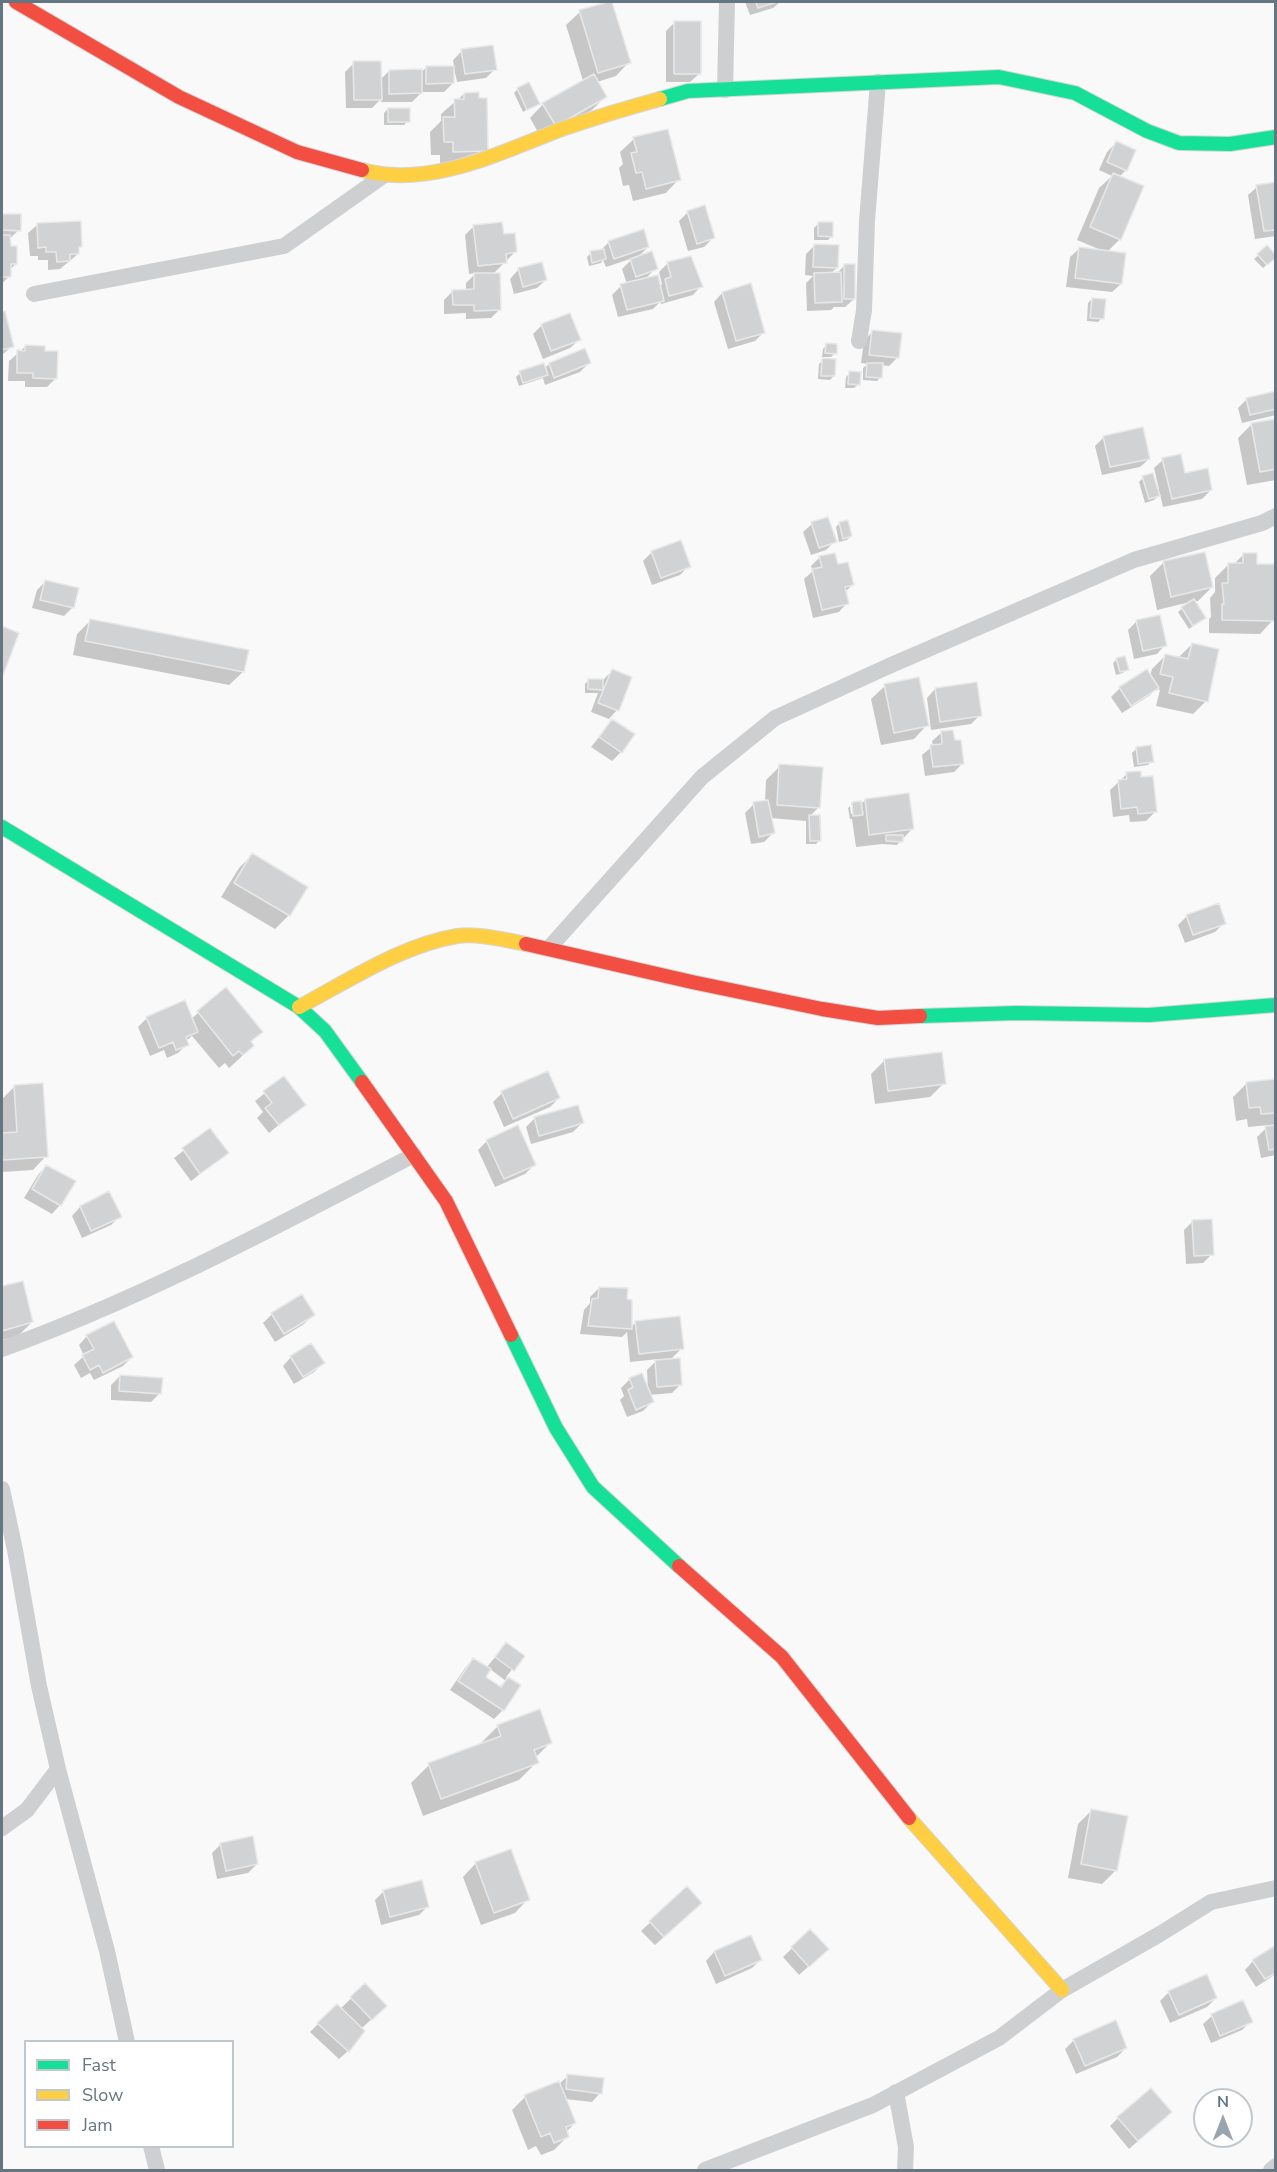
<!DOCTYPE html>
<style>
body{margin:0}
#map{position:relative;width:1277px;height:2172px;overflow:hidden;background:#f9f9f9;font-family:"Nunito Sans",sans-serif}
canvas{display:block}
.frame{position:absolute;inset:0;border:3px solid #657683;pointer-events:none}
.legend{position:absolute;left:24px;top:2040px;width:210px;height:108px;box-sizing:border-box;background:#fff;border:2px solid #c1c8cd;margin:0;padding:8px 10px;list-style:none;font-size:18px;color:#657683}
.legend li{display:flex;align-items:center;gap:12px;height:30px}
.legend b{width:30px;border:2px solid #c1c8cd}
.north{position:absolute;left:1193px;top:2088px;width:60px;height:60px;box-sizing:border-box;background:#fff;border:2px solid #c1c8cd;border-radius:50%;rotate:0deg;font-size:16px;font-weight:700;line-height:24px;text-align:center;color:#657683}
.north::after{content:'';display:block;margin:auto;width:21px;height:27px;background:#99a4ac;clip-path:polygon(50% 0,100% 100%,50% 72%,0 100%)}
</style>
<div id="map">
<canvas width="1277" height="2172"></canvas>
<div class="frame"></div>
<ul class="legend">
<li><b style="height:8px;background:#16e098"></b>Fast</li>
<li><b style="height:8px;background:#ffcf43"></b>Slow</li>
<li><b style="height:8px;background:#f24e42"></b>Jam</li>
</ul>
<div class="north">N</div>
</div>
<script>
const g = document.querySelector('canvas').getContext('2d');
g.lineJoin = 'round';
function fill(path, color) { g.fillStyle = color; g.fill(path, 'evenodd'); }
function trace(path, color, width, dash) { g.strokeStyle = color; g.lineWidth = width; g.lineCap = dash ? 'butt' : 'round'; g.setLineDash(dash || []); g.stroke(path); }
const shadow = new Path2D(`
 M745,2h35l-7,6 -23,7z
 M580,12l49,50 -13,14 -19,6 9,14 -14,14 -50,29 -12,-21 13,-14 40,-23 -17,-56z
 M675,22l24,52 -9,8h-24v-51z
 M462,51l33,18 -9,9 -29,4 -3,-14h-2l1,15 -9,9h-22l-10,10h-31v-3l-9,9h-26l-1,-36 9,-9 26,17 9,-9 31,2 6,-5 28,-1 -1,-7z
 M518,89l20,14 -15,9 -9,-19z
 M464,94l22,56 -46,15v-10h-9l-1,-23 11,-11v-7z
 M388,109l20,12 -4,4h-20v-12z
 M634,139l45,40 -13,14 -33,8 -4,-16 -6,1 -4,-18 4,-4 -3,-12z
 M1116,143l10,27 -7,7 1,62 -13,13 14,32 -9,8 -46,-5 4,-30 9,-8 22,1 -24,-10 22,-52 13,-12 -13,-6 8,-18z
 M1276,184v52l-21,3 -7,-44 9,-8z
 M688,212l25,26 -9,9 -16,4 -9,-30z
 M2,215l17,1v14l-10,9v9l7,16 -7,6v6l-7,8z
 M818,224l14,12 -4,4h-14v-12z
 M37,225l44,21 -3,3v5l-18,15 -12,1v-10h-10v-4h-8l-2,-23z
 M474,226l41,26 -22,22 6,36 -8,8 -25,1v-6l-22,1v-14l9,-9h13v-8l10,-10 -7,1 -4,-39z
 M609,242l39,5 -11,11 19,10 -12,12 15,7 3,-3 -3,-12 8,-8 24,-6 10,28 -8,9 -32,9 -1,-2 -7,7 -35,8 -6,-22 9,-9 6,-2 -5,-15 11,-11 -27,9 -3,-7 -2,3 -12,3 -2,-9 4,-4 9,-2z
 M815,245l22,23 -6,5h6l8,-8 9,34 -9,8h-11l-3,3 -24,1 -1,-28 7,-7 -8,-1 1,-21z
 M1267,248l8,9 -12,11 -9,-9z
 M518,270l28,10 -9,8 -23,6 -4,-15z
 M722,293l42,39 -9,9 -27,8 -14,-47z
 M1092,299l10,19 -4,4 -11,-1 1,-18z
 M4,313l8,33 -10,9v-41z
 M542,325l37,15 -9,8 -27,11 -10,-25z
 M872,332l26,25 -9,9 -8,-1v12l-4,4 -14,-1v-12l5,-4 -7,-1 3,-22z
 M827,345l8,8 -4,4h-9l1,-8z
 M26,346l18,6 12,26 -9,9h-22v-6h-17l1,-20z
 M823,360l11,16 -4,4 -12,-1 1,-15z
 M589,363l-9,9 -35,13 -2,-7 -24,8 -3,-9 4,-4 24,-4 5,-5z
 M850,373l9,11 -5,4h-9l1,-11z
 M1276,393v22l-34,8 -4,-15 9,-9z
 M1276,420v60l-29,5 -9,-47 14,-14z
 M1104,437l45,22 -9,8 -38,8 -7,-29z
 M1163,460l21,15 27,15 -9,9 -39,8 -3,-13 -6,6 -9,3 -6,-21 4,-4 13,12 3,-1 -5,-21z
 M840,523l11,13 -4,4 -8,2 -3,-15z
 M812,524l23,17 -9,9 -15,5 -8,-23z
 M652,552l37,14 -9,9 -28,10 -9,-24z
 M1244,554l12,11 17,55 -13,14 -51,-1v-14l2,-2 -1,-19 5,-6v-14l14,-14h5z
 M820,557l17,9 15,19 -7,7 2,11 -8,9 -26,6 -9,-39 9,-8 -2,-5z
 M1163,563l49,24 -14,14 -4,1 10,16 -15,11 -11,-17 12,-10 -33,8 -7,-34z
 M46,581l27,26 -9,9 -32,-8 5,-18z
 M90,621l153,51 -14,13 -156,-30 4,-21z
 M1137,621l28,24 -8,9 -23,5 -6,-29z
 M2,628l15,5 -15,41z
 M1192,644l14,57 -13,13 -37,-8 4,-16 -4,-1 -7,7 -27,17 -11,-16 9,-9 30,-12 2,-7 14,-14 12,3z
 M1117,659l10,10 -4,4 -7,2 -3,-12z
 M612,671l5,39 -8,9 -18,-7 7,-19h-13v-9l4,-4h14z
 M885,686l42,39 -13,14 -33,6 -10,-46z
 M935,689l45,26 -9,9 -40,6 -4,-32z
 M612,721l9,31 -9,9 -21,-14z
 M941,733l22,30 -9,9 -29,4 -3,-21 11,-9 -1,-5z
 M1136,749l16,12 -4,4 -14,2 -2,-14z
 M780,766l39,41 -10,10h10l1,23 -4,4h-10v-23l-36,-3 3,15 -9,9 -13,2 -6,-31 9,-9 11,-2 1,-22z
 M1127,774l13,5 15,33 -9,9 -16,1 -1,-7 -16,2 -3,-27z
 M865,800l47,29 -15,16 -15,-1 -26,3 -4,-28h-2l-2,-11 2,-2 1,8 3,-2 -1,-7h-2l1,-1 8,1z
 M252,855l54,32 -17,28 -14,14 -54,-32 18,-29z
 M1187,916l37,7 -9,9 -30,11 -7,-18z
 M226,989l35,43 -11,11 2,3 -13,13 -10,9 -4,-5 -6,5 -27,-32 -6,5 1,3 -9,9 -11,5 -3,-8 -14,6 -12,-29 9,-9 44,1z
 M884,1061l60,22 -14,14 -55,7 -4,-30z
 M284,1078l20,26 -35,29 -12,-15 6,-6 -8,-11z
 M1276,1080v75l-15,3 -4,-21 12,-12 -21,2 -1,-8 -11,2 -3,-24 13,-13z
 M15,1086l31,70 -13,14 -31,2v-38h1l-1,-35z
 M502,1093l57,5 -9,9 -46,20 -11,-25z
 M577,1106l5,17 -9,9 -42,12 -5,-17 8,-8z
 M210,1130l17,23 -36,28 -17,-23z
 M487,1141l47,24 -9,9 -30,13 -17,-37z
 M46,1166l14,39 -8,9 -28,-16 14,-23z
 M80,1207l40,9 -9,9 -29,13 -10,-22z
 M1193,1221l19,33 -9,9 -17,1 -2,-34z
 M22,1282l10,40 -14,14 -16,4v-53z
 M599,1288l27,13 5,26 5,-5 46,26 -12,12 11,24 -9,9 -23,2 3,7 -9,9 -16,6 -7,-17 4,-4 -3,-8 9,-9 18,12 -1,-21 11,-11 -28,3 -3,-30 -5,5 -42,-3 4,-24 6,-7v-6z
 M272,1314l41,1 -9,9 -29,18 -12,-19z
 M87,1336l45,21 -9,9 -29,14 -4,-7 -9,5 -7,-13 10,-9 -5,-11z
 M291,1357l32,6 -9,9 -20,12 -11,-18z
 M120,1376l40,17 -9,9 -40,-2v-15z
 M506,1644l17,12 -17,21 13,9 -16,24 -9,9 -44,-29 15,-22 8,-8 13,8zM490,1669l16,12 -7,6 -15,-10z
 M498,1726l53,16 -16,16 2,4 -18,18 -96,36 -12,-33 18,-18 51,-21z
 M1092,1810l24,60 -14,14 -34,-6 10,-54z
 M221,1844l36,20 -9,9 -31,6 -5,-26z
 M476,1863l52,36 -13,14 -34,12 -18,-48z
 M687,1888l5,23 -37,34 -14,-14z
 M384,1891l44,15 -9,9 -38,10 -6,-25z
 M810,1931l8,27 -19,17 -16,-18z
 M1276,1947v27l-20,13 -11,-17 8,-9z
 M714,1952l46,8 -8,8 -36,16 -10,-23z
 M365,1985l11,30 -15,14 -13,22 -9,8 -29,-27 8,-8 22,-15z
 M1169,1992l47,6 -9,9 -37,16 -10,-22z
 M1212,2016l39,5 -9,9 -31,13 -8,-19z
 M1074,2040l52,8 -9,9 -41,17 -11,-25z
 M568,2076l32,17 -8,9 -27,-3 10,24 -9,9 2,4 -14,14 -13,5 -5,-9 -8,4 -16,-40 13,-13 34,-13z
 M1118,2118l43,3 -32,28 -19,-23z`);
const building = new Path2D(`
 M608,2h4l19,61 -33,10 -19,-63z
 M756,2h21l-19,6z
 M674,21h27v53h-27z
 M493,45l4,25 -32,4 -4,-25z
 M353,61h28l1,39h-28z
 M426,66h28v17l-28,1z
 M422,69v24l-33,1v-24z
 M594,74l13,23 -51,29 -14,-23z
 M529,82l11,22 -13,6 -10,-22z
 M479,92v6h8l1,53 -35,1v-10h-9l-1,-25h12l-1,-18h10v-6z
 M388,108h22v14h-22z
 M668,129l13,51 -35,9 -4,-17 -6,1 -5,-20 6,-1 -4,-15z
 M1116,141l20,9 -9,21 -20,-9z
 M1113,173l31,13 -23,54 -31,-13z
 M1276,182v48l-12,1 -8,-46z
 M705,205l10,33 -18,6 -10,-33z
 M2,214h19v17l-19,-1z
 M81,221l1,26h-3v7h-9v7l-13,1 -1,-10h-10v-5l-8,1 -1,-25z
 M502,222l2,12 11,-1 2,19 -11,2 1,9 -29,3 -5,-41z
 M818,222h15v15l-15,-1z
 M644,229l5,18 -35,12 -6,-18z
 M2,235h8l1,11h6v18h-6v13h-9z
 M814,244l25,1 -1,23 -25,-1z
 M1267,245l9,10v3l-9,7 -10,-11z
 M1079,247l47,6 -4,31 -47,-6z
 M604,249l2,10 -14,4 -2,-12z
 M652,251l6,18 -22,8 -6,-18z
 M691,256l12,31 -34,9 -4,-17 6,-2 -4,-15z
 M542,262l5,18 -24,7 -5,-19z
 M844,264h11v35h-11z
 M841,272l1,30 -27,1 -1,-30z
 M474,273h26l1,37 -27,1v-6h-21l-1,-15 22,-1z
 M658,275l6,26 -37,9 -7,-26z
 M751,283l14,50 -29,8 -14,-49z
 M1092,298l14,1 -2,20 -14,-1z
 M5,311l9,36 -12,3v-38z
 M570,313l11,27 -30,11 -10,-27z
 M872,330l30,3 -3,25 -30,-3z
 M826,343l11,1v10l-12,-1z
 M25,345l20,1v5h13l-1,28 -24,-1v-5h-16v-23l8,1z
 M585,348l6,15 -37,15 -5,-15z
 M822,358l14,1 -1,17h-14z
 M544,363l4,12 -25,8 -4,-12z
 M867,363h16l-1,15 -16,-1z
 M849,371l12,1 -1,13 -12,-1z
 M1276,391v18l-26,6 -4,-17z
 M1276,419v50l-16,3 -9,-49z
 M1143,427l7,32 -40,8 -7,-31z
 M1181,454l4,19 23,-5 4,22 -40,9 -10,-41z
 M1153,473l7,23 -11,3 -7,-23z
 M828,517l9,25 -18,6 -8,-26z
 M848,520l4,16 -9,3 -4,-17z
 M681,540l10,27 -30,11 -10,-27z
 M1205,552l8,35 -42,10 -8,-36z
 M835,553l3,11 10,-2 6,23 -9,2 4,17 -27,6 -10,-41 10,-2 -3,-11z
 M1243,553h14v11h18v57l-53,-1v-16h2l-2,-21h6v-20h15z
 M45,580l34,8 -5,20 -34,-8z
 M1194,599l12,19 -13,8 -12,-19z
 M1160,615l7,31 -24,5 -7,-31z
 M90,619l159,31 -5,22 -159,-31z
 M2,626l17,7 -17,45z
 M1192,643l27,6 -11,53 -39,-9 4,-16 -13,-3 5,-20 23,5z
 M1125,656l4,14 -9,2 -4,-14z
 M612,669l20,8 -13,34 -21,-8z
 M1147,669l12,19 -28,18 -12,-19z
 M919,677l10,49 -35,7 -10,-49z
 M588,679h15v11l-15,-1z
 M977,682l5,34 -42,6 -5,-34z
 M612,719l23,15 -13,19 -23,-16z
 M953,730l2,10h6l3,24 -31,3 -3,-22 12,-1 -1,-13z
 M1151,745l3,17 -16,2 -2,-17z
 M779,764l44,3 -3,41 -43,-3z
 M1141,771v6l12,-1 4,36 -19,2 -1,-7 -16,2 -3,-29 9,-1 -1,-7z
 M909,793l5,36 -45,6 -4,-36z
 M768,800l7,33 -16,4 -6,-35z
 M861,801l2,14 -10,1 -1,-14z
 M809,815h11l1,26h-11z
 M886,835h17v7l-17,-1z
 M252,853l56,34 -18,29 -56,-33z
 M1219,903l7,21 -33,11 -7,-20z
 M226,987l37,45 -12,9 3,5 -11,9 -4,-4 -6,5 -36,-45z
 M185,1000l13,32 -12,5 3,8 -13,5 -3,-8 -14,6 -13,-31z
 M942,1052l4,32 -58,7 -4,-32z
 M548,1071l12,27 -47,21 -12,-28z
 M284,1076l22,29 -27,20 -14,-17 7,-5 -9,-12z
 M1276,1079v34l-15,1 -1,-7 -11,1 -3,-26z
 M43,1083l5,74 -46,3v-27l15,-1 -3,-47z
 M578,1105l6,18 -45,13 -5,-19z
 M518,1125l18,40 -32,14 -18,-39z
 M1276,1125v24l-7,1 -4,-24z
 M210,1128l19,25 -29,21 -18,-26z
 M46,1165l30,16 -15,25 -29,-17z
 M109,1191l13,26 -31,14 -11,-25z
 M1212,1219l2,36 -20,1 -2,-36z
 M23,1281l10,41 -31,9v-45z
 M599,1287l29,1 -1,11 5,1v29l-44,-3 4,-27 6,-1z
 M302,1294l13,21 -31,19 -13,-21z
 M680,1316l4,33 -45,5 -4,-33z
 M114,1321l19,36 -30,16 -4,-8 -9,5 -8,-15 12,-6 -8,-14z
 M311,1343l14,20 -22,14 -13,-21z
 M680,1358l2,27 -25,2 -2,-27z
 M642,1373l12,29 -18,8 -8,-20 5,-3 -4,-9z
 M120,1375l43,3 -2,16 -42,-3z
 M506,1642l19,14 -11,15 -19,-14z
 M473,1658l18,11 -5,8 15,10 7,-10 13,8 -17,26 -46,-30z
 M540,1709l12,34 -18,7 5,13 -98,36 -13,-36 73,-27 -4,-11z
 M1091,1809l37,7 -11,55 -36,-7z
 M253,1836l5,28 -32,7 -6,-28z
 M511,1849l19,51 -36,13 -19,-51z
 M422,1880l7,27 -39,10 -7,-27z
 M687,1886l15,17 -38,34 -15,-16z
 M810,1929l19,20 -20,18 -18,-20z
 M751,1935l11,25 -37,16 -11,-25z
 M1276,1945v28l-11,6 -13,-19z
 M1207,1974l10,24 -38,17 -11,-24z
 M365,1983l22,23 -15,14 -22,-23z
 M1243,2000l10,22 -33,14 -9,-22z
 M337,2004l28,27 -16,21 -32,-29z
 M1116,2020l11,28 -42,18 -12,-27z
 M567,2074l37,4 -2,16 -36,-5z
 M559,2081l17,42 -10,4 3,10 -15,6 -4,-10 -9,4 -17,-42z
 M1151,2088l21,24 -34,29 -21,-24z`);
const street = new Path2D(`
 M725,90l2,-88
 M34,294l250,-48 99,-70
 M859,341l5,-31 3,-89 11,-139
 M549,948l153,-171 73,-59 114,-52 245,-106 128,-37 14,-7
 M2,1349c144,-52 276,-124 412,-194
 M2,1489l13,61 24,136 19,83 49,182 20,91
 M2,1828l25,-18 31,-41
 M896,2092l10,55 -1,23
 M151,2146l6,24
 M705,2170l168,-65 126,-67 63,-48 98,-56 51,-32 65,-14
 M1271,2170l5,-4`);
const fast = new Path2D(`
 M660,99l28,-8 311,-14 76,16 72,38 32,12 51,1 46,-7
 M2,827l297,180 26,24 37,51
 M920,1016l97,-3 132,2 127,-10
 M511,1335l45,93 37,59 86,79`);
const slow = new Path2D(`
 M362,170c67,19 139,-18 200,-41 32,-11 65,-21 98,-30
 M299,1007c49,-26 103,-62 158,-71 20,-3 49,4 69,8
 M909,1818l153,172`);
const jam = new Path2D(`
 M16,2l163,95 118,55 65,18
 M526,944l166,38 130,27 56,9 42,-2
 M362,1082l84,119 65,134
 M679,1566l103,91 127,161`);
fill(shadow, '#0003');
fill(building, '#d0d2d3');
trace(building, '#e8e8e8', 1.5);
trace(fast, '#d5d6d7', 16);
trace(slow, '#d5d6d7', 16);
trace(jam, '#d5d6d7', 16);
trace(street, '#cecfd0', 16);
trace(fast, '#16e098', 14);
trace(slow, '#ffcf43', 14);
trace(jam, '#f24e42', 14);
</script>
